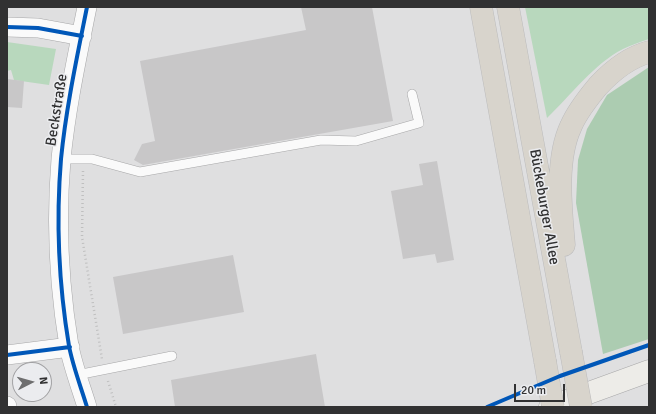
<!DOCTYPE html>
<meta charset="utf-8">
<style>
body{margin:0}
#map{position:relative;width:656px;height:414px;overflow:hidden;background:#dfdfe0;font-family:Signika,sans-serif}
canvas{display:block}
.frame{position:absolute;inset:0;border:8px solid #313132;pointer-events:none}
.north{position:absolute;left:12px;top:362px;width:40px;height:40px;box-sizing:border-box;background:#ebecef;border:1px solid #a1a1a3;border-radius:50%;rotate:84deg;font-size:11px;font-weight:700;line-height:16px;text-align:center;color:#313132}
.north::after{content:'';display:block;margin:auto;width:14px;height:18px;background:#6e6e6f;clip-path:polygon(50% 0,100% 100%,50% 72%,0 100%)}
.scale{position:absolute;left:514px;top:384px;width:51px;height:18px;box-sizing:border-box;border:2px solid #313132;border-top:0;padding-left:5px;font-size:12px;line-height:14px;white-space:nowrap;color:#313132;-webkit-text-stroke:3px #ebecef;paint-order:stroke}
</style>
<div id="map">
<canvas width="656" height="414"></canvas>
<div class="frame"></div>
<div class="north">N</div>
<div class="scale">20 m</div>
</div>
<script>
const g = document.querySelector('canvas').getContext('2d');
g.lineJoin = 'round';
function fill(path, color) { g.fillStyle = color; g.fill(path, 'evenodd'); }
function trace(path, color, width, dash) { g.strokeStyle = color; g.lineWidth = width; g.lineCap = dash ? 'butt' : 'round'; g.setLineDash(dash || []); g.stroke(path); }
function write(font, color, halo, rows, align = 'center') {
  g.font = font + ' Signika,sans-serif'; g.lineWidth = 3; g.setLineDash([]); g.textBaseline = 'middle'; g.strokeStyle = halo; g.fillStyle = color; for (const [text, x, y, turn = 0] of rows) {
    g.save(); g.translate(x, y); g.rotate((+turn || 0) * Math.PI / 180); g.textAlign = isNaN(turn) ? turn : align; if (halo) g.strokeText(text, 0, 0); g.fillText(text, 0, 0); g.restore();
  }
}
const green = new Path2D(`
 M525,7h124v32c-9,3 -18,6 -26,10 -28,14 -53,47 -76,69z
 M7,42l49,7 -7,36 -35,-5 -3,-10 -4,1z`);
const forest = new Path2D(`
 M649,67v272l-46,15 -27,-151 2,-43 9,-31 20,-34z`);
const building = new Path2D(`
 M301,7h71l21,114 -250,44 -9,-5 8,-16 13,-3 -15,-80 166,-31z
 M7,79l17,2 -2,27 -15,-1z
 M437,161l17,99 -17,3 -2,-9 -32,5 -12,-68 32,-6 -4,-21z
 M233,255l11,57 -121,22 -10,-57z
 M316,354l9,53h-150l-4,-27z`);
const path = new Path2D(`
 M83,171l-1,66 20,122
 M108,381l8,26`);
const service = new Path2D(`
 M61,159h31l48,13 181,-32 35,1 63,-18 -7,-29
 M77,375l95,-19`);
const minor = new Path2D(`
 M87,7c-10,50 -21,101 -26,152 -5,61 -2,127 8,187 4,21 12,41 18,61
 M7,27l31,1 44,8
 M7,355l63,-8
 M7,406v1`);
const secondary = new Path2D(`
 M550,407l99,-36`);
const trunk = new Path2D(`
 M481,7l64,354
 M508,7l63,345
 M564,245c-3,-36 -9,-85 7,-119 6,-14 17,-28 27,-40 13,-14 32,-29 51,-34`);
const trunkBridge = new Path2D(`
 M571,352l10,55
 M545,361l8,46`);
const cycleway = new Path2D(`
 M87,7c-10,50 -21,101 -26,152 -5,61 -2,127 8,187 4,21 12,41 18,61
 M7,27l31,1 44,8
 M7,355l63,-8
 M487,407l73,-31 89,-31`);
const streetNames = [
 ["Beckstraße",57,110,-81],
 ["Bückeburger Allee",544,207,80]
];
fill(green, '#b8d8bd');
fill(forest, '#acccb1');
fill(building, '#c8c7c8');
trace(service, '#a7a7a8', 10);
trace(minor, '#a7a7a8', 20);
trace(secondary, '#a7a7a8', 23);
trace(trunk, '#bbbbbc', 23);
trace(path, '#bfbfbf', 2.5, [1, 3]);
trace(service, '#fafafa', 9);
trace(minor, '#fafafa', 19);
trace(secondary, '#edece8', 22);
trace(trunk, '#d8d4cc', 22);
trace(trunkBridge, '#bbbbbc', 23, []);
trace(trunkBridge, '#d8d4cc', 22);
trace(cycleway, '#0057b8', 4);
write('15px', '#313132', '#ebecef', streetNames);
</script>
